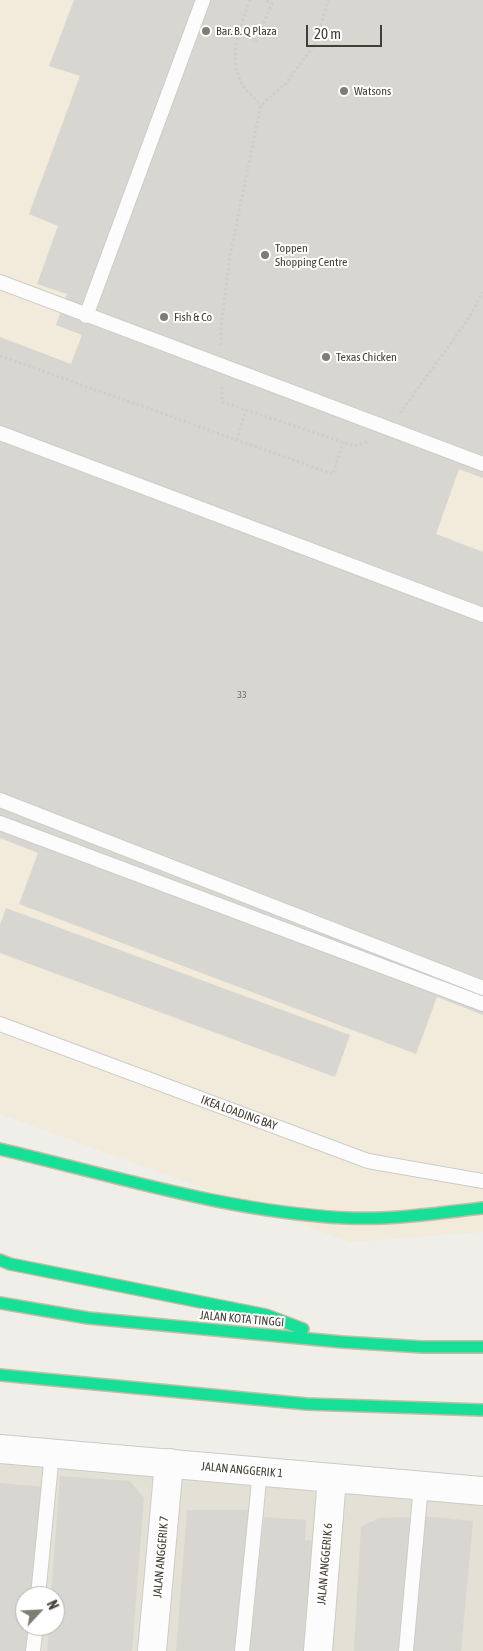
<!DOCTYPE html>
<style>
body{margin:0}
#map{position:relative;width:483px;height:1651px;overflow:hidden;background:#efeee8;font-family:"Asap Condensed",sans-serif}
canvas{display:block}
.north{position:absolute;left:15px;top:1586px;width:50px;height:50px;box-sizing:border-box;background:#fff;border:1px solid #b4b2ae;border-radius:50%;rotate:65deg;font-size:14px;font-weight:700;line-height:20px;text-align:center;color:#443f35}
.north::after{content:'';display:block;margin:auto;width:18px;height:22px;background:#807c74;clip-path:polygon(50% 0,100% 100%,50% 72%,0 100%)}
.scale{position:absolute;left:306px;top:25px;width:76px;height:22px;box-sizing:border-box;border:2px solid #443f35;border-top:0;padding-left:6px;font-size:15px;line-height:18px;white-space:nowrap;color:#443f35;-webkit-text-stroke:4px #fff;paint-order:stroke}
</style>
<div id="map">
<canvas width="483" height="1651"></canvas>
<div class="north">N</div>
<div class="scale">20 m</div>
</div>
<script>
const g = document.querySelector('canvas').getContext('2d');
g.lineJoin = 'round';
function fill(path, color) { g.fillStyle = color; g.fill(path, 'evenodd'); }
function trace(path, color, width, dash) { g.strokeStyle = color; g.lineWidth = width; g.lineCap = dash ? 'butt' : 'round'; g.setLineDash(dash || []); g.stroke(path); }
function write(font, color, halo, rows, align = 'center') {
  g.font = font + ' "Asap Condensed",sans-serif'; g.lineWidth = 4; g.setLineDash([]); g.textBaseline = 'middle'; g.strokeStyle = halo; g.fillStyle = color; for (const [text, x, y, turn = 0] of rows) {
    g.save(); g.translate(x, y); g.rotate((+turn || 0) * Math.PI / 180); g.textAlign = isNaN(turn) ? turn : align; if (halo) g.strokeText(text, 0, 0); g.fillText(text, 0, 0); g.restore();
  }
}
const residential = new Path2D(`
 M0,1449l483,33v169h-483zM25,1596h30v30h-30z`);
const commercial = new Path2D(`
 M0,0h483v1232l-133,10 -350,-128z`);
const building = new Path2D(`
 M74,0h409v478l-24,-9 -23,65 47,18v463l-46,-18 -21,57 -397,-150 19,-51 -38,-15v-501l71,27 11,-29 -26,-10 11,-31 -30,-10 21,-58 -29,-12 51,-138 -31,-10z
 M6,908l344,127 -15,42 -335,-124v-28z
 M60,1476l70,5 14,17 -12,153h-85l2,-25h6v-30h-4z
 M0,1483l44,4 -11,109h-8v30h5l-2,25h-28z
 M187,1510h65l-13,141h-63z
 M423,1516l50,5 -12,130h-50z
 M264,1517l42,3 -1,20 15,1 -12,110h-59z
 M413,1517l-11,134h-48l7,-124 18,-9z`);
const path = new Path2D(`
 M250,0c-10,26 -22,54 -9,82 3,8 14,16 20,23
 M237,33l19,8 16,-38 -7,-3
 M221,345v-18l9,-72 31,-150 25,-22 29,-39 13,-44
 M0,356l333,118 10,-32
 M222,387v15l132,44 13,-4
 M400,413l67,-92 16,-29
 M237,440l9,-30`);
const lane = new Path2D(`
 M0,282l483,182
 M86,316l117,-316
 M0,433l483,182
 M0,800l483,188
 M0,823l483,181
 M0,1024l368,137 115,20
 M38,1596l14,-143
 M33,1651l3,-25
 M242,1651l18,-180
 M406,1651l15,-166`);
const street = new Path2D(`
 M0,1449l483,42
 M152,1651l17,-188
 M318,1651l14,-173`);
const fast = new Path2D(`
 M0,1149c115,27 228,63 347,69 45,2 91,-5 136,-10
 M0,1260l10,4 256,51 37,14
 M0,1303l88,15 254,24 81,5h60
 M0,1375l307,29 176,6`);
const markers = [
 [206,31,5,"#807c74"],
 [344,91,5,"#807c74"],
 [265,255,5,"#807c74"],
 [164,317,5,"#807c74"],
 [326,357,5,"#807c74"]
];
const numberNames = [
 ["33",242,695]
];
const poiNames = [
 ["Bar. B. Q Plaza",216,31],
 ["Watsons",354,91],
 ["Toppen",275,248],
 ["Shopping Centre",275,262],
 ["Fish & Co",174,317],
 ["Texas Chicken",336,357]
];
const streetNames = [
 ["IKEA LOADING BAY",239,1113,20],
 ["JALAN KOTA TINGGI",242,1319,5],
 ["JALAN ANGGERIK 1",242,1470,5],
 ["JALAN ANGGERIK 7",161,1557,-85],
 ["JALAN ANGGERIK 6",325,1564,-85]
];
fill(residential, '#e3e0d5');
fill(commercial, '#f2eadb');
fill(building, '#d8d6d0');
trace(lane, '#cdcbc6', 16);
trace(street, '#cdcbc6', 30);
trace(fast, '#c6bca4', 14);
trace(path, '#d0ceca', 3, [2.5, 2.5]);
trace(lane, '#fdfcfc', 14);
trace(street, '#fdfcfc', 28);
trace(fast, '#16e098', 11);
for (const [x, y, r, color] of markers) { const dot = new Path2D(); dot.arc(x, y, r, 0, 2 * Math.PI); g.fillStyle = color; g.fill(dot); trace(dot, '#fff', 2); }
write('10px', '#6a665c', null, numberNames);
write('12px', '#443f35', '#fff', poiNames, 'left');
write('12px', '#443f35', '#fff', streetNames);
</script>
